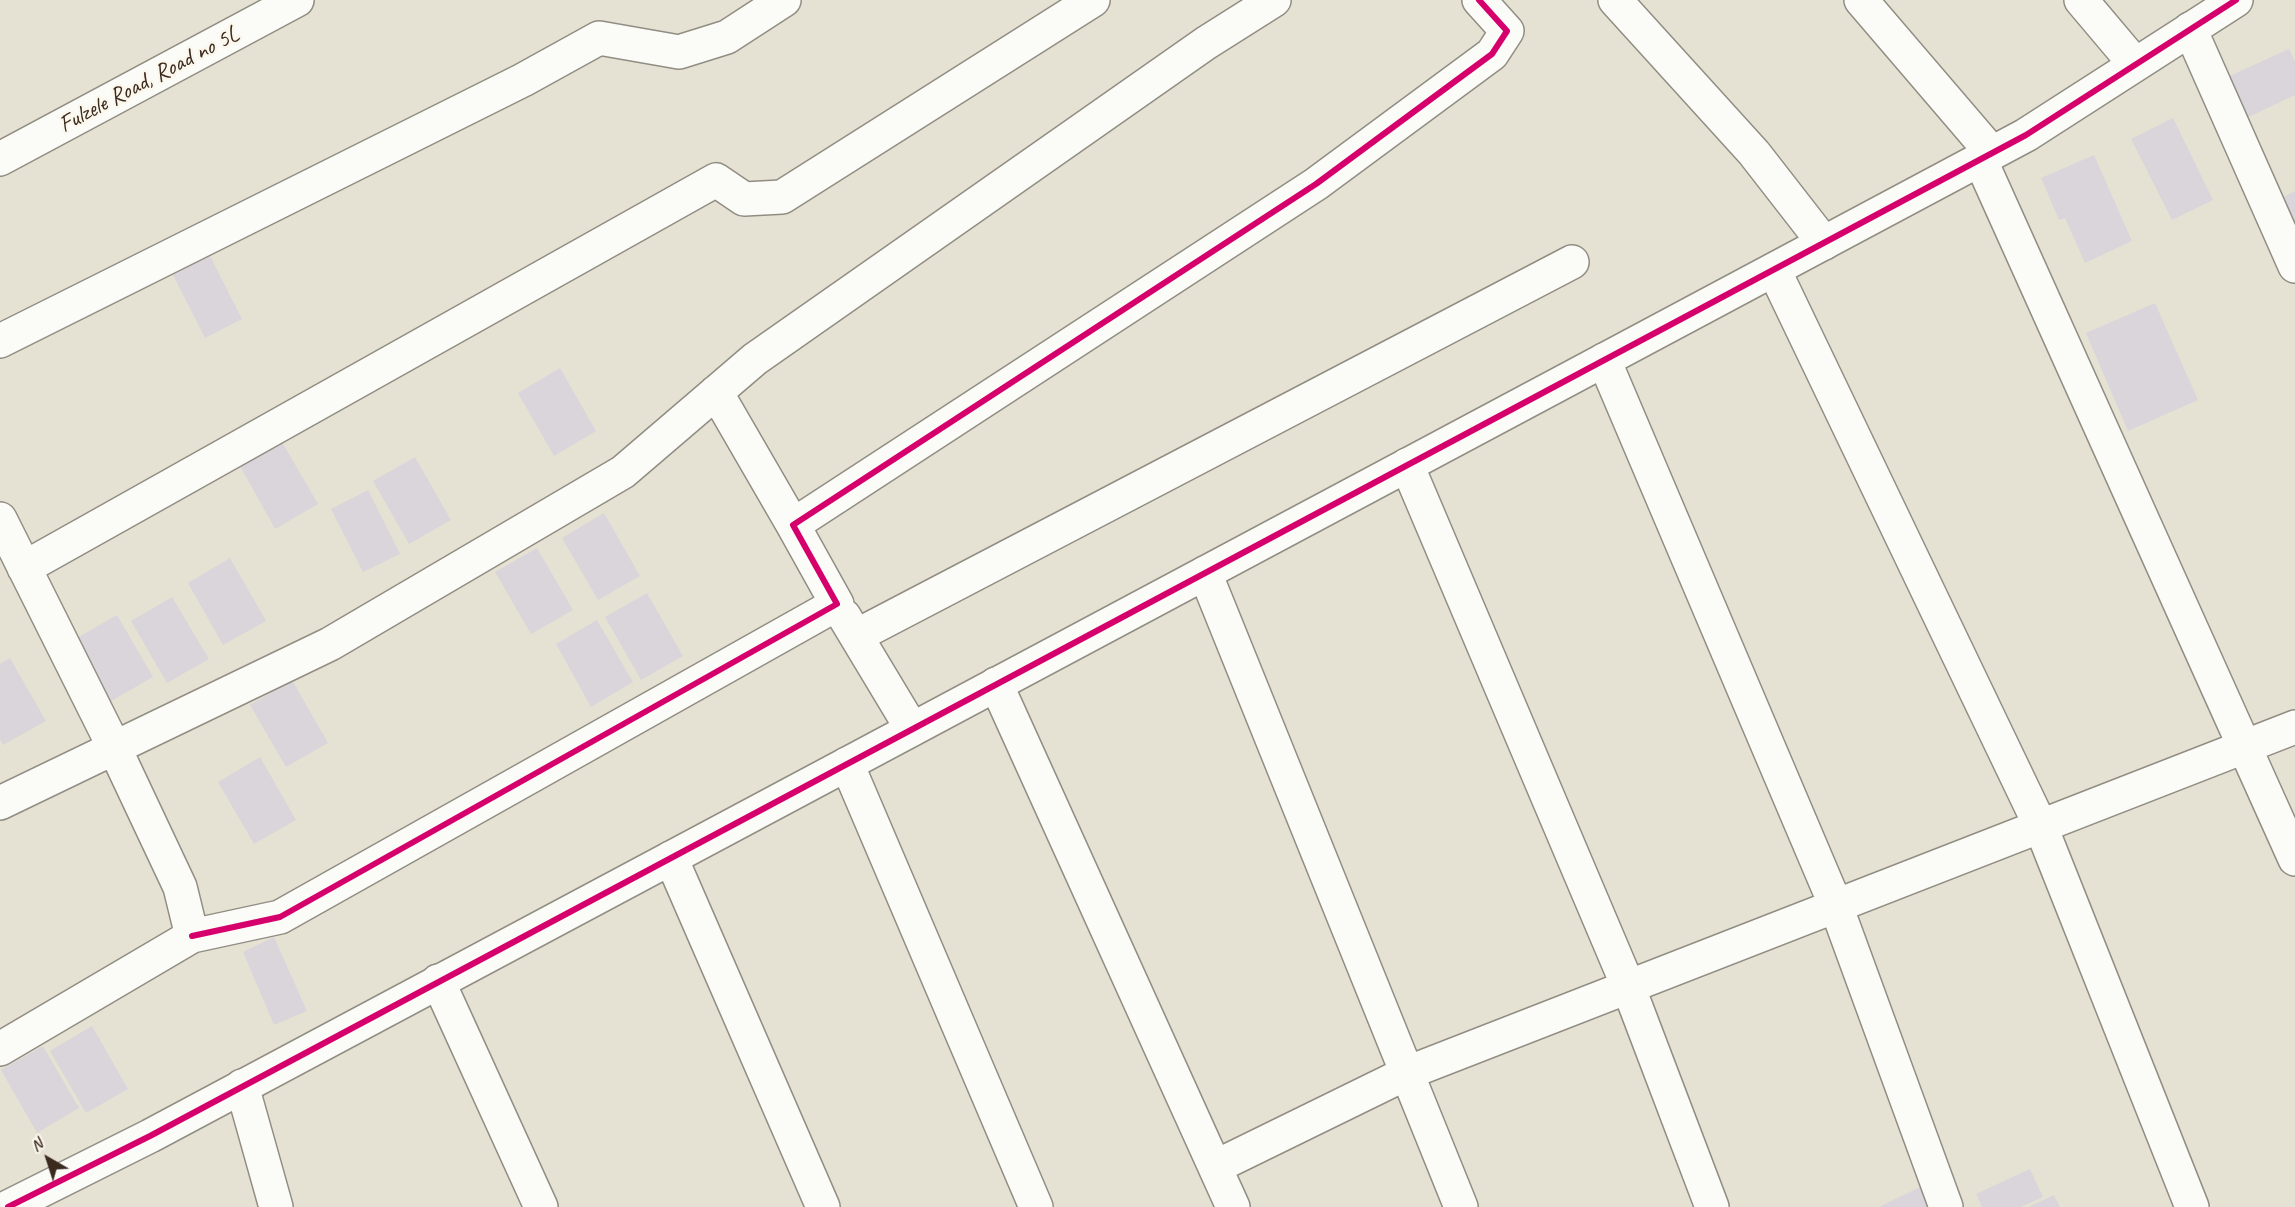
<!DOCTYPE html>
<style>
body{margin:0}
#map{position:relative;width:2295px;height:1207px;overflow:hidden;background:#e6e2d3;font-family:Caveat,sans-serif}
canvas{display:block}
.north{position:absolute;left:18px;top:1129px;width:60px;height:60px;-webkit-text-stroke:4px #fbf7ec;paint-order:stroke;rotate:321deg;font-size:16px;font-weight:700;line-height:24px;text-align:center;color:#3b2a1e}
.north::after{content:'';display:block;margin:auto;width:21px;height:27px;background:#3b2a1e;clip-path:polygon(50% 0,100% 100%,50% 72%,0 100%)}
</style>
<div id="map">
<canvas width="2295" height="1207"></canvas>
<div class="north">N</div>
</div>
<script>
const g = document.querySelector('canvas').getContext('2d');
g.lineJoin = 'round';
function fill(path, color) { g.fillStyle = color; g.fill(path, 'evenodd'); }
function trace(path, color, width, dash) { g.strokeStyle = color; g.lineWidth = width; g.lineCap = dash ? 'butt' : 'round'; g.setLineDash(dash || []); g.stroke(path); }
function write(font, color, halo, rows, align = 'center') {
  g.font = font + ' Caveat,sans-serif'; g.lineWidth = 5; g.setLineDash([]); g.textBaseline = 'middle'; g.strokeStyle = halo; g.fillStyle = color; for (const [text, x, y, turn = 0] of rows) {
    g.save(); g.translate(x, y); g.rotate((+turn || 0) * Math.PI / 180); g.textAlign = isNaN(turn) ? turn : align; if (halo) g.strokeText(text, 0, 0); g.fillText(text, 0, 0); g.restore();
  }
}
const building = new Path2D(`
 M2289,49l6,12v34l-53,25 -19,-41z
 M2173,118l40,82 -41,20 -41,-81z
 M2094,155l38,86 -47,22 -20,-45 -6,2 -18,-42z
 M2295,191v45l-17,-36z
 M210,256l32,63 -37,19 -32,-63z
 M2155,303l43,97 -70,31 -42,-98z
 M560,368l36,63 -42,25 -36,-63z
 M282,442l36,62 -43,25 -35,-63z
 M415,457l36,63 -42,24 -36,-63z
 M368,490l32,64 -37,18 -32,-63z
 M604,513l36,63 -42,24 -36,-62z
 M537,548l36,62 -42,24 -36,-62z
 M230,558l36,63 -43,24 -35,-62z
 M647,593l36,63 -42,24 -36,-63z
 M172,597l37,62 -42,24 -36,-62z
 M117,615l36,62 -42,24 -36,-62z
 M597,620l36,62 -42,25 -35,-63z
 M10,658l36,63 -43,24 -3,-6v-75z
 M292,680l36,63 -42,24 -36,-62z
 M260,757l36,63 -42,24 -36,-62z
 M274,937l33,74 -33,14 -31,-73z
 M92,1026l36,63 -42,24 -36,-62z
 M43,1046l36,62 -42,25 -36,-63z
 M2030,1169l13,28 -22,10h-39l-6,-13z
 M1922,1186l10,21h-53z
 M2054,1195l6,12h-32z`);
const minor = new Path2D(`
 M1615,0l139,153 70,90
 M1861,0l131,153
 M2081,0l54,64
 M2190,29l105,237
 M0,159l297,-159
 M1980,159l315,700
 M1774,270l267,557 151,380
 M0,341l523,-261 76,-42 80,14 48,-15 57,-37
 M1604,360l232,546 110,301
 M716,392l77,133
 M1407,465l221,521 84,221
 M0,519l115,230 65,138 12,49 -192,113
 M24,568l692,-388 28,19 38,-2 311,-197
 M1205,573l256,634
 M844,616l68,113
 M856,636l716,-374
 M996,684l237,523
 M847,764l189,443
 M0,803l330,-159 293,-172 132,-113 451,-316 68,-43
 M671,858l152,349
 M192,936l88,-19 557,-313 -44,-79 523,-341 176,-130 15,-23 -28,-31
 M438,981l103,226
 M242,1086l34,121
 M1215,1167l192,-94 888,-346`);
const tertiary = new Path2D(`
 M8,1207l142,-71 1876,-1001 210,-135`);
const cycleway = new Path2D(`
 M192,936l88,-19 557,-313 -44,-79 523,-341 176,-130 15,-23 -28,-31
 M8,1207l142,-71 1876,-1001 210,-135`);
const streetNames = [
 ["Fulzele Road, Road no 5L",149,80,-28]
];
fill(building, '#dad4db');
trace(minor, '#918d83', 36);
trace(tertiary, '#918d83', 36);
trace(minor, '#fbfbf8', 33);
trace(tertiary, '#fbfbf8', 33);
trace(cycleway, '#d6006c', 6);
write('24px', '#3b2a1e', '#fbf7ec', streetNames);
</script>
